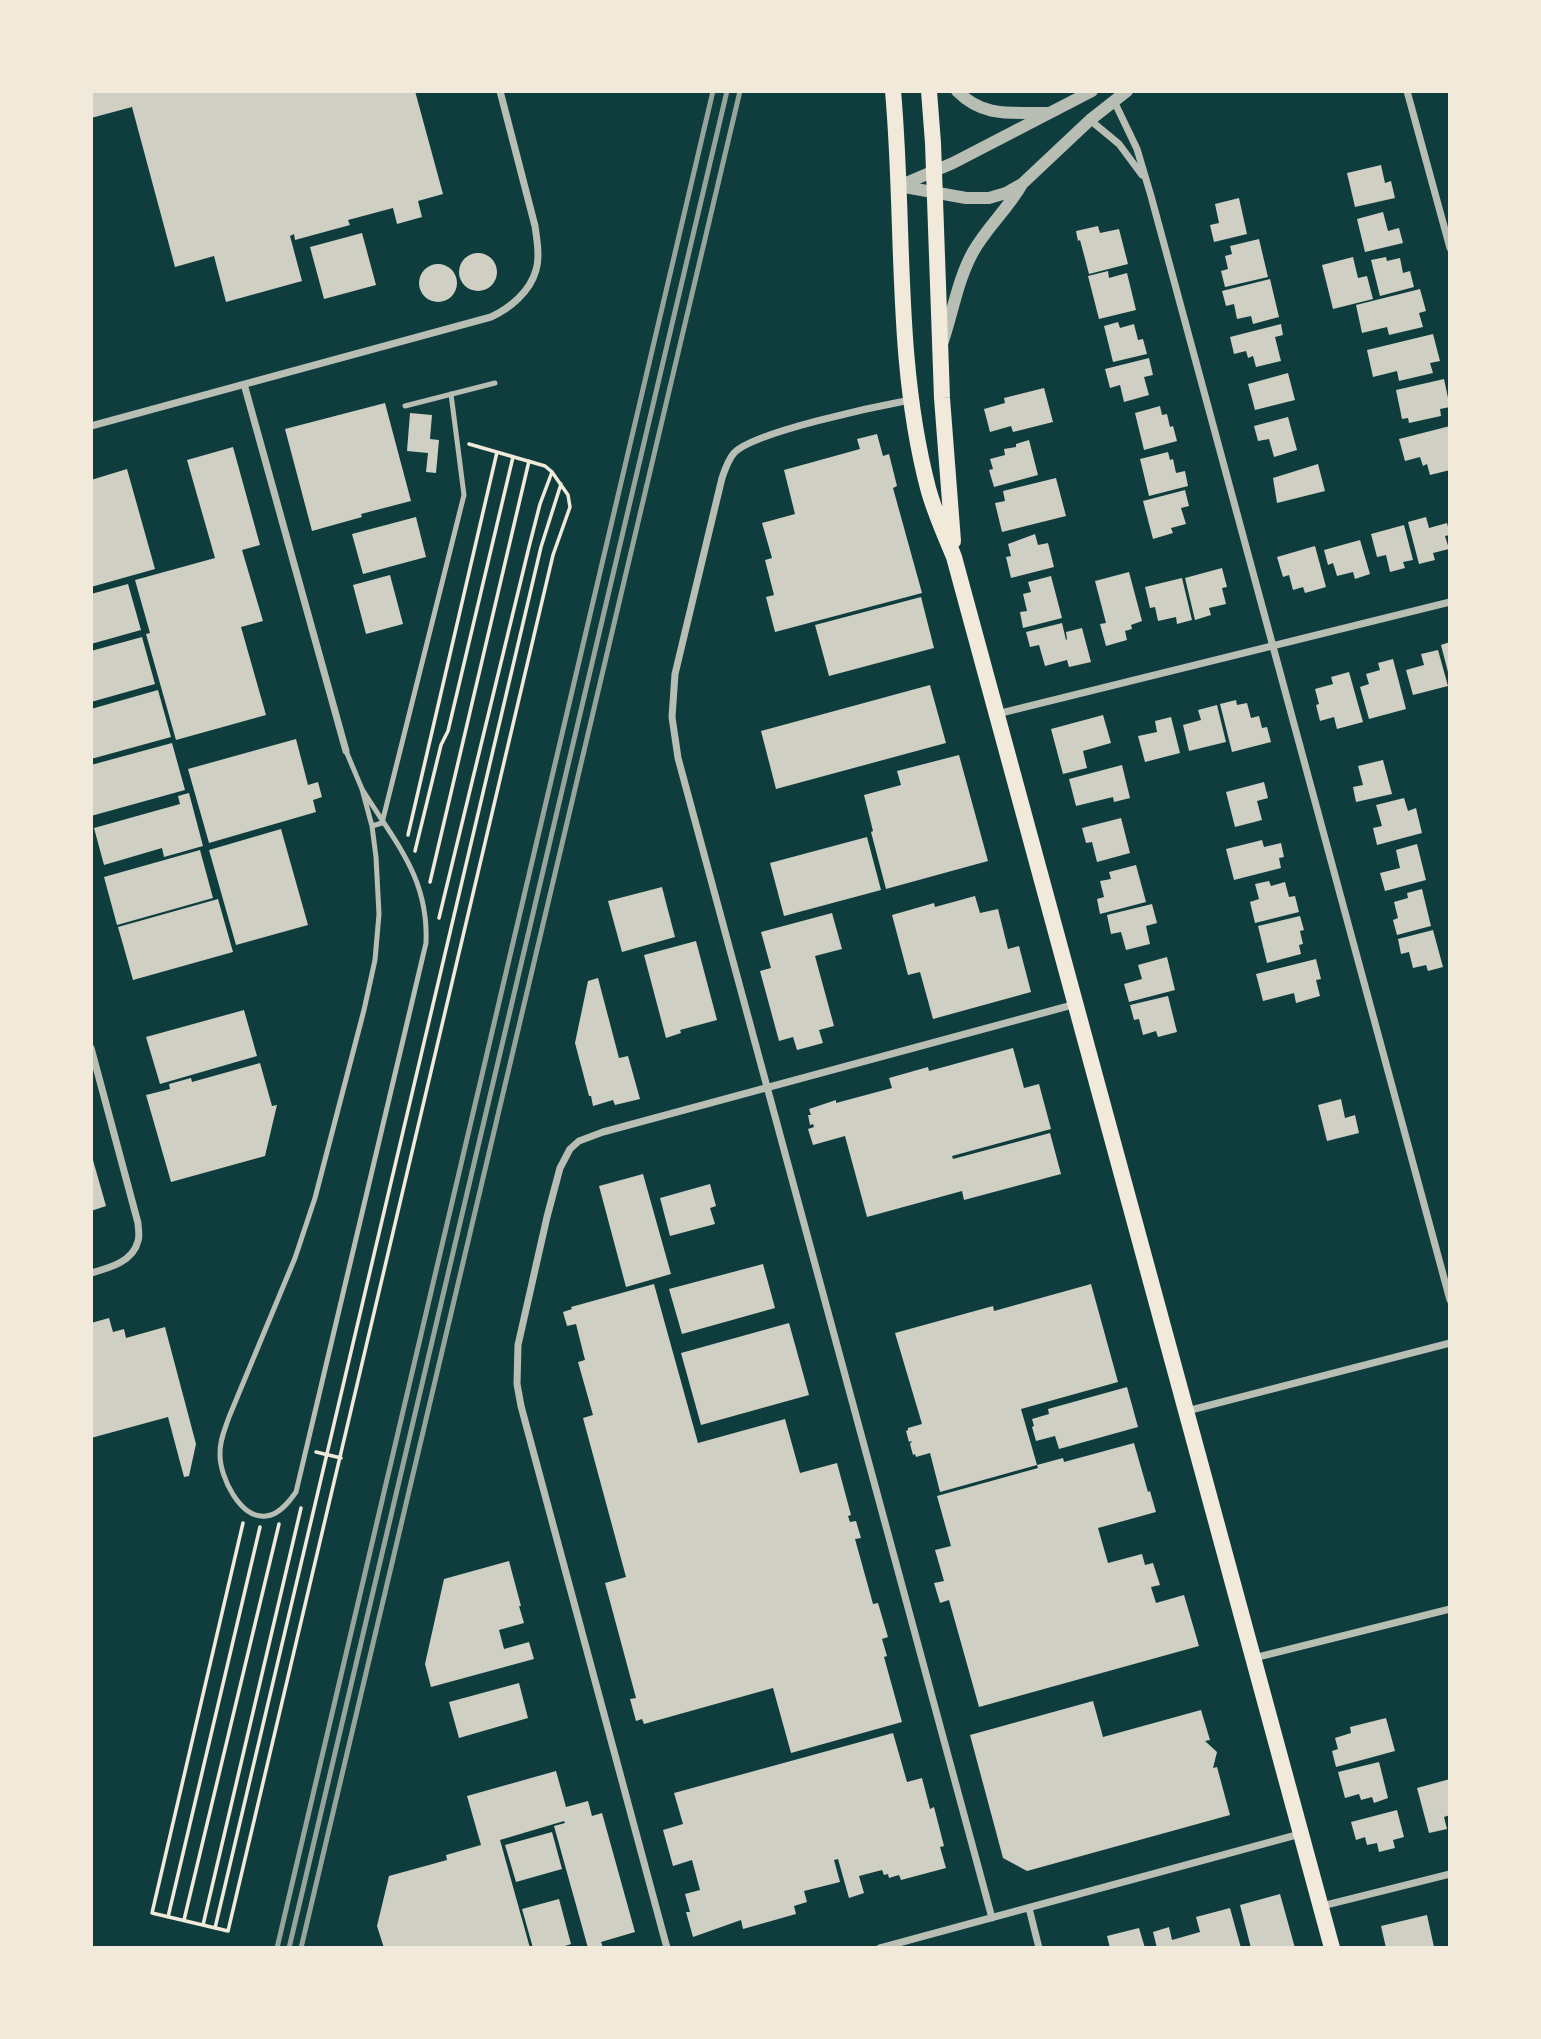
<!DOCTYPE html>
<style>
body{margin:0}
#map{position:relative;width:1541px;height:2039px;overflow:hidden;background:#0f3d3e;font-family:Commissioner,sans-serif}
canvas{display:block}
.frame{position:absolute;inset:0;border:93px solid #f1e9da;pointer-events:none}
</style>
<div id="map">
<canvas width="1541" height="2039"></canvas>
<div class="frame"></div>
</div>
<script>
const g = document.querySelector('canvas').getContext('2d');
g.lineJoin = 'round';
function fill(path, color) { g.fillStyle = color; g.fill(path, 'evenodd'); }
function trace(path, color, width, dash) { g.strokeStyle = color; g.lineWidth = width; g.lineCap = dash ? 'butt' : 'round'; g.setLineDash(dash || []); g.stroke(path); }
const building = new Path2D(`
 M91,91h324l28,103 -25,7 4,16 -25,7 -4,-16 -45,12 2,5 -55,15 -1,-6 -4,2 12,45 -76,21 -12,-46 -39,11 -43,-160 -41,11z
 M1381,165l4,18 6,-2 4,17 -40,9 -8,-34z
 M1239,198l8,36 -33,8 -4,-17 9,-2 -4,-19z
 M1383,212l5,19 11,-3 4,15 -38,9 -8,-33z
 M1098,226l2,7 19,-4 9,35 -39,10 -9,-34 -2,1 -2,-10z
 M362,233l14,52 -52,14 -14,-52z
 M1259,239l9,38 -43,10 -4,-16 7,-2 -3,-13 7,-2 -2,-8z
 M459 272a19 19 0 1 1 38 0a19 19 0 1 1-38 0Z
 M1353,257l5,21 9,-2 6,23 -40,10 -11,-44z
 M1386,257l1,4 13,-3 3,15 7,-2 4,16 -34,9 -9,-36z
 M419 283a19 19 0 1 1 38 0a19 19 0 1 1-38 0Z
 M1108,271l1,7 18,-5 9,37 -37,9 -11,-43z
 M1270,279l9,38 -26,7 -2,-8 -14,3 -3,-15 -8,2 -4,-15z
 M1420,289l6,22 -7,2 4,14 -34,8 -2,-8 -25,6 -6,-28z
 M1118,322l2,6 14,-4 4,16 5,-1 4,15 -34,8 -9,-36z
 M1281,324l2,11 -8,2 6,24 -25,6 -3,-11 -5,2 -2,-7 -12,3 -4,-17z
 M1433,334l7,27 -10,2 3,10 -34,8 -2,-10 -24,6 -6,-27z
 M1149,358l4,17 -9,2 5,18 -25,7 -4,-17 -10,3 -5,-19z
 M1288,373l7,27 -40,10 -7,-26z
 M1444,379l6,28 -10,2 1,7 -32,7 -1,-5 -6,1 -6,-29z
 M1044,388l9,34 -40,10 -2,-6 -21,6 -6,-23 21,-6 -1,-5z
 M385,403l26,98 -50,13 1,3 -50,14 -27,-102z
 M1160,406l2,9 5,-1 3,13 3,-1 4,15 -33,9 -9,-37z
 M410,413l22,2 -2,24 9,1 -3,33 -10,-1 2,-19 -21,-2z
 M1288,417l9,33 -23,7 -5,-18 -11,2 -4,-15z
 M1450,426v44l-20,5 -3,-11 -4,2 -3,-9 -15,4 -6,-22z
 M877,434l6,22 6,-2 8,32 -4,2 29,105 -147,39 -9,-35 8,-2 -9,-35 7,-2 -10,-35 33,-9 -11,-44 76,-21 -3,-10z
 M1029,440l9,35 -44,12 -5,-17 4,-1 -3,-10 15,-4 -1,-6 12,-2v-3z
 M233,447l27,98 -18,5 21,71 -22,6 25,88 -90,25 -30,-106 4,-1 -15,-53 80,-22 -28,-98z
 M1168,452l2,8 3,-1 3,14 9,-2 3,15 -39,10 -9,-37z
 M1318,464l7,27 -48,12 -4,-25z
 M127,469l28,100 -64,18v-107z
 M1056,478l10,38 -64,16 -7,-29 10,-2 -2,-10z
 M1185,490l4,16 -8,2 5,16 -15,4 2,5 -20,6 -10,-38z
 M416,517l10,40 -63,17 -11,-40z
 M1426,517l3,11 18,-5 3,12 -5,1 4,13 -16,4 2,7 -16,4 -11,-42z
 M1404,525l9,35 -10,2 2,6 -15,4 -4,-17 -9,2 -6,-23z
 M1035,534l3,11 10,-2 6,24 -43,11 -5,-21 5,-1 -3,-12z
 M1360,540l10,34 -15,5 -2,-7 -16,4 -4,-13 -5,2 -4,-15z
 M1315,546l11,41 -21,6 -2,-6 -10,3 -4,-15 -6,2 -6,-20z
 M1222,568l5,19 -5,1 4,16 -17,4 2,7 -16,5 -10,-42z
 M1129,572l13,49 -11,4 1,4 -7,2 2,9 -21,6 -6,-22 6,-1 -11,-42z
 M390,575l13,49 -37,10 -13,-49z
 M1051,576l11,42 -39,10 -3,-16 7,-1 -4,-17 8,-2 -3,-10z
 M1182,578l10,42 -15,4 -1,-7 -18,4 -3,-14 -5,1 -5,-21z
 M128,584l13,46 -50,14v-50z
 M921,597l13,51 -105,28 -14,-51z
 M1062,623l4,17 1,-1 -1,-7 16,-4 9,34 -22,5 -2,-7 -22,6 -6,-21 -9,2 -4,-15z
 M142,637l13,47 -64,18v-51z
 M1450,642v34h-1l-8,-31z
 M1438,650l10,36 -35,9 -7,-25 18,-5 -3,-11z
 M1393,659l13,50 -37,10 -9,-32 9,-3 -3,-10 14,-4 -2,-7z
 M1349,672l14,50 -26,7 -3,-12 -14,4 -4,-16 3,-1 -4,-15 18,-5 -2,-7z
 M930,685l16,58 -170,46 -15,-58z
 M158,690l13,47 -80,22v-50z
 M1236,700l1,5 10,-2 4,15 8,-2 3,12 5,-1 4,15 -39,10 -12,-48z
 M1217,705l9,37 -37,9 -6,-26 18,-5 -3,-10z
 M1103,715l8,28 -28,8 4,17 -24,6 -12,-45z
 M1171,717l9,36 -35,9 -7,-26 19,-4 -2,-11z
 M296,739l12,46 10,-3 4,15 -9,3 3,12 -107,31 -21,-74z
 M172,743l13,47 -94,26v-51z
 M959,755l29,106 -102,28 -15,-57 2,-1 -9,-36 37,-10 -4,-14z
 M1383,760l9,34 -36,8 -3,-15 10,-2 -5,-19z
 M1122,765l8,33 -16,4 -1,-5 -37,9 -7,-27z
 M1264,782l4,16 -11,3 5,19 -27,7 -9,-35z
 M189,793l14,53 -39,11 -2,-9 -58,17 -10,-37 86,-24 -2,-8z
 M1404,798l4,13 8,-3 6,25 -45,12 -4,-17 9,-2 -6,-21z
 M1121,818l9,35 -33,9 -5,-20 -6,1 -4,-15z
 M281,829l27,96 -72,20 -27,-95z
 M867,837l14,53 -97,26 -14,-53z
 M1262,840l2,7 17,-4 3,14 -5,1 2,10 -47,12 -8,-31z
 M1417,844l9,36 -41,11 -5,-18 20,-5 -4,-18z
 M200,850l13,48 -96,27 -13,-48z
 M1136,865l10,37 -46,12 -3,-15 7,-2 -4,-16 11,-2 -2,-7z
 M1269,881l2,5 14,-4 4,15 6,-1 4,16 -44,11 -5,-21 9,-3 -4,-15z
 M662,887l13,50 -53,15 -14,-51z
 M1422,889l9,37 -34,9 -4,-15 5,-2 -4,-16 14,-4 -1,-5z
 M975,896l5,17 18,-4 10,40 11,-3 12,46 -98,27 -13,-47 -12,3 -16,-60 42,-12 1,4z
 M218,899l15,53 -100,28 -15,-53z
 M1152,904l5,19 -11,3 4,18 -24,6 -5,-18 -10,2 -4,-19z
 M832,913l10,36 -27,7 19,70 -15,4 4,13 -26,7 -4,-13 -14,4 -19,-70 11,-3 -10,-36z
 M1300,916l4,14 -4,1 3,13 -4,1 2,9 -34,9 -9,-37z
 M1433,930l10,37 -15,4 -2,-6 -13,3 -4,-16 -8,2 -3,-15z
 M696,941l21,79 -37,10 1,3 -15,5 -22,-83z
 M1167,957l8,33 -46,12 -5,-18 18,-5 -4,-14z
 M1316,959l5,20 -5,1 4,16 -24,7 -2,-10 -31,8 -7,-27z
 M598,978l21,80 9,-2 12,43 -25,6 -2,-5 -20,6 -2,-10h-2l-14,-53 13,-62z
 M1168,996l9,36 -19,5 -2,-6 -13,4 -4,-16 -5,1 -4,-15z
 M244,1010l13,46 -97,28 -14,-47z
 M1013,1048l11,40 15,-4 12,45 -99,27 1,3 97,-26 11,41 -97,26 -2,-9 -95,26 -22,-81 -32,9 -5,-16 6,-2 -1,-3 -3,1 -2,-10h3l-2,-6 27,-9v3l56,-15 -3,-10 39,-11 1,4z
 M260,1063l12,43 5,-1 -12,51 -94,26 -25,-87 24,-6 -1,-5 22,-6 1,4z
 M1341,1099l4,19 10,-3 4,18 -32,8 -9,-36z
 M91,1153l15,53 -15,5z
 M643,1174l28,100 -45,13 -27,-101z
 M710,1184l6,22 -6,2 5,16 -45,12 -10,-38z
 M763,1264l12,44 -93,26 -13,-45z
 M654,1284l44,159 87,-24 15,54 37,-10 14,52 -3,1 2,6 6,-1 5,17 -6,1 18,65 5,-1 10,34 -6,2 5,17 -3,1 18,65 -111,31 -18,-65 -129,36 -2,-5 -6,2 -6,-22 6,-1 -31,-115 21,-6 -43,-159 10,-3 -15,-53 7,-2 -9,-36 -9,2 -4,-14 9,-3 -1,-2z
 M1091,1284l27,98 -97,27 16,56 -97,27 -10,-39 -14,4 -1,-3 -2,1 -3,-11 2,-3 -3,1 -3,-11 2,-1v-2l14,-4 -27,-91 98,-27 1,5z
 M109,1318l4,14 11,-3 2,9 39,-11 31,117 -7,32 -5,1 -16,-60 -77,21v-115z
 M789,1323l20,72 -108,30 -20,-72z
 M1127,1387l11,40 -79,22 -4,-13 -19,5 -4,-14 2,-1 -2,-7 17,-5 -1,-5z
 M1134,1443l14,49 2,-1 6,21 -58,16 10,35 34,-9 3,11 8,-2 7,22 -9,2 5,16 28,-8 15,51 -220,61 -30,-107 -9,3 -6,-20 10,-2 -9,-31 16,-4 -14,-50 101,-28 -1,-3 26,-7 1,4z
 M509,1561l12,45h-2l5,17 -25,7 5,19 25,-7 5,17 -103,28 -6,-23 19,-85z
 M519,1683l9,35 -69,20 -10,-36z
 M1093,1701l10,36 98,-27 9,30 -5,1 12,11 -4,16 4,-1 13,48 -203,56 -24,-13 -33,-123z
 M1386,1718l9,33 -59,16 -4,-16 6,-2 -3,-11 16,-5 -1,-6z
 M893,1733l14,49 15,-4 8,31 4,-2 10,39 -4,1 6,21 -45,12 -2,-5 -10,3 -1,-4 -4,1 -2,-5 -23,6 5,17 -15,5 -11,-39 -4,1 6,22 -36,9 3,11 -13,4 2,8 -53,15 -2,-9 -48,17 -7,-25h4l-5,-18 15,-4 -8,-30 -19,6 -10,-36 20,-6 -9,-31z
 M1379,1762l9,36 -14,5 -2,-6 -11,3 -2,-6 -14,4 -7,-26z
 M556,1771l10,36 22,-6 4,15 10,-3 33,119 -34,10 2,6h-15l-34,-122 11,-3 -1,-2 -64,19 30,108h-146l-7,-22 12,-50 58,-16 -1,-5 35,-10 -14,-49z
 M1450,1779v36l-6,2 3,12 -18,4 -12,-45z
 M1397,1810l7,27 -11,3 2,8 -16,4 -2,-9 -10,2 -2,-8 -9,3 -5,-18z
 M552,1832l10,37 -46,13 -11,-37z
 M1280,1894l15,54h-44l-11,-43z
 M559,1899l12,45 -12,4h-26l-11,-39z
 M1230,1908l11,40h-84l-4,-16 16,-5 3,13 28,-8 -4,-15z
 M1427,1915l7,32 -48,1 -5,-22z
 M1139,1928l6,20h-35l-3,-12z`);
const path = new Path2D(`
 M408,835l89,-383
 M415,851l26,-106 7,-14 65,-274
 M430,882l99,-421
 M439,918l90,-371 11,-43 12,-32
 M316,1452l25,6
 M243,1523l-91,390 76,18 325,-1376 17,-48 -2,-12 -16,-23 -7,-6 -76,-22
 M168,1917l92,-390
 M184,1920l95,-396
 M203,1925l98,-417
 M215,1928l326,-1381 20,-63`);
const service = new Path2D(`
 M405,406l90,-23
 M346,751l16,38 10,37 4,31 3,57 -4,46 -11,50 -49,188 -20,60 -66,159c-4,12 -10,25 -9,38 0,22 20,64 46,61 13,-1 23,-14 30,-24l130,-549c3,-66 -32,-102 -64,-154
 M372,826l10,-3 82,-328 -13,-101`);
const minor = new Path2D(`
 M1407,91l43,157
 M1114,101l23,48 14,47 299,1104
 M1090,120l29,24 23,31
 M244,384l102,367
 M910,400c-32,6 -157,32 -176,53 -6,7 -9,16 -12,25l-47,196 -3,43 6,41 314,1160
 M91,426l400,-109c19,-9 39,-25 45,-47 4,-13 1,-30 -1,-44l-35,-135
 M997,714l453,-112
 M91,1048l47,175c0,5 2,12 0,18 -5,21 -29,27 -47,32
 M1187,1411l263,-68
 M1254,1658l196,-49
 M1322,1906l128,-32
 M1029,1908l10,40
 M667,1948l-146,-542 -4,-22 1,-39 29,-128 13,-49 10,-19 9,-8 24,-9 473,-128
 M880,1948l420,-114`);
const tertiary = new Path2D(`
 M957,91c28,28 56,21 92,22
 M899,186l67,12h23l17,-5 16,-9 68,-64 37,-29
 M899,186l54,-23 139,-72
 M943,341c10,-30 15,-62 30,-89 14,-25 35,-43 49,-68`);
const primary = new Path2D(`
 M893,91c12,133 1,267 35,397 6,23 17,47 26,69l378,1391
 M929,91l4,52 9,255 11,143`);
const rail = new Path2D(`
 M277,1948l436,-1857
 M289,1948l438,-1857
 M301,1948l439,-1857`);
fill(building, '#cfcfc3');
trace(path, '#f1e9da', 3.5);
trace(service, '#b8beb3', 5);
trace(minor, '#b8beb3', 7);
trace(tertiary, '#b8beb3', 12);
trace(primary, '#f1e9da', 16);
trace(rail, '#97a49c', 5);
</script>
